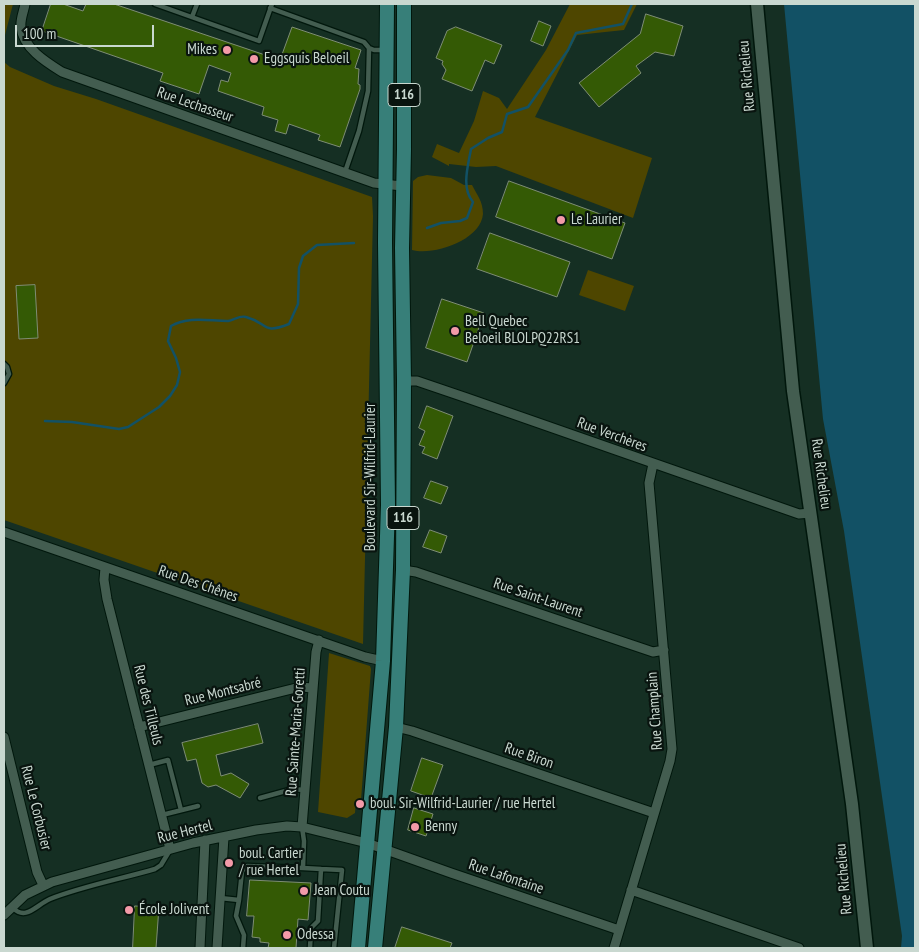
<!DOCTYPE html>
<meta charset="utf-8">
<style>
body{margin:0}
#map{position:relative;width:919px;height:952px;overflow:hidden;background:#152f23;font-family:"PT Sans Narrow",sans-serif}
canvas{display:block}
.frame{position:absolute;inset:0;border:5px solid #c9d8d0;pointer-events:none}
.scale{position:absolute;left:15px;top:25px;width:139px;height:22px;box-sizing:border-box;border:2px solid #c9d8d0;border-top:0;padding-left:6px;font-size:15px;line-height:18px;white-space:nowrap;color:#c9d8d0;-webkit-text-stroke:4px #09140f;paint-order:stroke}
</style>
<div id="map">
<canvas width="919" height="952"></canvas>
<div class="frame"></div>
<div class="scale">100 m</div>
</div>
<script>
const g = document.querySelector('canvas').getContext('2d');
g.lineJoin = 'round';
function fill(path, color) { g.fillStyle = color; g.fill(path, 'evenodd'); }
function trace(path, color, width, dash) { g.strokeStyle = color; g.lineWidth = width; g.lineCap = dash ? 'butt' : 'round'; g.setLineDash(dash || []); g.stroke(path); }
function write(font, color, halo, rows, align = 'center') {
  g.font = font + ' "PT Sans Narrow",sans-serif'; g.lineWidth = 4.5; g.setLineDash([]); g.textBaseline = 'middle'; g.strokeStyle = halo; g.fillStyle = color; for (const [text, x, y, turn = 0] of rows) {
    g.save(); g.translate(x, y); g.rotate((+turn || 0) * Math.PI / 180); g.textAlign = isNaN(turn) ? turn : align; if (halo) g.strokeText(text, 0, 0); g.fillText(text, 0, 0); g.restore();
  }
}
const green = new Path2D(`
 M4,4h9l-9,35z
 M570,4h67l-13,26 -47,5 -42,82 117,41 -19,60 -137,-52 -20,1 -27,-3v2l-17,-9 5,-13 22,9 15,-32 9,-30 16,7 8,11 39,-59z
 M4,62l6,5 44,19 42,13 276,98 1,19 -10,428 -359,-124z
 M427,175l24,3 13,7h8c5,10 11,16 11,29 -2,26 -49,42 -71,36l1,-69 5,-4z
 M588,270l46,16 -9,25 -46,-16z
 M329,653l41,13 1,3 -10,131h-5l-1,13 -8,5 -29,-6z`);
const water = new Path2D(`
 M784,4h131v944h-14l1,-12 -58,-405 -21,-112z`);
const stream = new Path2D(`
 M427,228l14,-5 19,-2 7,-3 6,-16c-12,-14 -5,-36 -2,-53l17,-11 14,-6 5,-18 21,-7 40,-57 8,-17 47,-9 9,-20
 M45,421l27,1 47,7 9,-2 31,-20 11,-11 7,-11 3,-13 -4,-14 -8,-17 3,-15c18,-10 37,-5 57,-5 6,-1 12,-6 18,-4 23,6 15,18 43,7l9,-20 1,-36 4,-12 14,-11 37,-2`);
const building = new Path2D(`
 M51,4h12l20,7 3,-7h28l166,56 12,-33 69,23 -6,18 4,1 -1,15 2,1v4l-20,58 -22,-7 2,-5 -31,-11 -3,10 -11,-3 3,-11 -16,-5 2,-8 -46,-16 3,-11 7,2 3,-9 -22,-8 -10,29 -39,-13 3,-8 -121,-42z
 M646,14l37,12 -9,30 -19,-4 -19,14 5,7 -42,34 -20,-24 61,-49z
 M539,21l12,5 -8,20 -12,-5z
 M456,27l46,18 -8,19 -9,-4 -13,31 -30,-12 4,-9 -4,-6 1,-3 -7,-3 11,-27z
 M509,181l116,42 -13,36 -116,-42z
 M490,233l80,29 -13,35 -80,-28z
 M35,285l3,53 -19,1 -3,-53z
 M442,299l42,14 -17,49 -41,-14z
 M427,406l26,10 -16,43 -15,-6 3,-6 -6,-2 6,-14 -6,-3z
 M431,481l17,6 -7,17 -17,-6z
 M430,530l17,6 -6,17 -18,-6z
 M258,724l5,19 -47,12 5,21 10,-3 18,11 -9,14 -24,-13 -8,2 -6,-4 -6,-24 -9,2 -5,-18z
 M422,758l21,7 -12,33 -20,-7z
 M414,808l19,6 -7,22 -18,-6z
 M250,880l61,3 -3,37 -10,-1 -2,29h-28l1,-5 -9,-1v-4l-8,-1 2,-21h-7z
 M135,906l24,1 -3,41h-23z
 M402,927l50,16 -2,5h-55z`);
const service = new Path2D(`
 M155,4l104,37 13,-37
 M270,8l94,34 5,6 -1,43 -9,40 -14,41
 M192,17l5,-13
 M369,48l5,2h11
 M4,364l3,3 2,7 -5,9
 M149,765l19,-5 13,50
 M260,798l33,-9 11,1
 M162,815l36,-9
 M302,827l2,14 -1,27 18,1 -3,52 -7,7 -1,20
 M321,869l21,1 -8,78
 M220,898l19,2 3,-29 5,-5 56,2
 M239,900l-3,16 8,19 -1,13
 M13,908c13,13 23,-3 37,-9 33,-13 71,-20 105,-30l6,-4 9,-15`);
const minor = new Path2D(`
 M25,4c-1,7 -5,15 -4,23 2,21 25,35 41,45l312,111 28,3
 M404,381h13l50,17 332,116 12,-1
 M4,532l361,125 18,4
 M105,567l-1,13 3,19 63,250
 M403,570l13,2 237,80 11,-2
 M139,727l161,-40 13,1
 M396,727l16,4 242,82
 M4,737l33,135 6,13
 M302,827l14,-175 3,-12
 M631,890l168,58
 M4,915l21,-20 27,-13 141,-39 63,-13 31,-4 15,1 65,16 84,30 168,57
 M200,948l5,-108
 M217,948l7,-111
 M614,948l56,-187 2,-12 -23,-266 4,-19`);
const secondary = new Path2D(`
 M757,4l36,387 59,413 15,144`);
const primary = new Path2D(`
 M358,948l25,-287 5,-156 -3,-263 2,-238
 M375,948l21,-221 7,-157 1,-189 -2,-133 2,-99v-145`);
const markers = [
 [227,50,5,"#f39aa8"],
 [254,59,5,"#f39aa8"],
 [561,220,5,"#f39aa8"],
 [455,331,5,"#f39aa8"],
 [360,804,5,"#f39aa8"],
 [415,827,5,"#f39aa8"],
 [229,863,5,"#f39aa8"],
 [304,891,5,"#f39aa8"],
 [129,910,5,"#f39aa8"],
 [287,935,5,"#f39aa8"]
];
const shields = [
 [404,95,32],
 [403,518,32]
];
const shieldNames = [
 ["116",404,95],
 ["116",403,518]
];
const poiNames = [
 ["Mikes",217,50,"right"],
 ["Eggsquis Beloeil",264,59],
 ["Le Laurier",571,220],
 ["Bell Quebec",465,322],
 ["Beloeil BLOLPQ22RS1",465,339],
 ["boul. Sir-Wilfrid-Laurier / rue Hertel",370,804],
 ["Benny",425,827],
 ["boul. Cartier",239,854],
 ["/ rue Hertel",239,871],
 ["Jean Coutu",314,891],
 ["École Jolivent",139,910],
 ["Odessa",297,935]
];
const streetNames = [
 ["Rue Richelieu",747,76,-95],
 ["Rue Lechasseur",195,105,19],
 ["Rue Verchères",612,435,20],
 ["Rue Richelieu",821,474,82],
 ["Boulevard Sir-Wilfrid-Laurier",371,477,-90],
 ["Rue Des Chênes",198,584,19],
 ["Rue Saint-Laurent",538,598,19],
 ["Rue Montsabré",223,692,-14],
 ["Rue des Tilleuls",148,705,76],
 ["Rue Champlain",655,711,-94],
 ["Rue Sainte-Maria-Goretti",296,732,-86],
 ["Rue Biron",529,756,19],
 ["Rue Le Corbusier",36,808,76],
 ["Rue Hertel",185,832,-14],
 ["Rue Lafontaine",506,877,19],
 ["Rue Richelieu",844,879,-95]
];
fill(green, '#4e4600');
fill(water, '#125165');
trace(stream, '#125165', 2.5);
fill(building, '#345a05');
trace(building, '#7e8d75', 1);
trace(service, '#00170c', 7);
trace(minor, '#00170c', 11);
trace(secondary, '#00170c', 15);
trace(primary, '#00170c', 16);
trace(service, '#435d50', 4.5);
trace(minor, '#435d50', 9);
trace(secondary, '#435d50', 12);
trace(primary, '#377f79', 14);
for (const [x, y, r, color] of markers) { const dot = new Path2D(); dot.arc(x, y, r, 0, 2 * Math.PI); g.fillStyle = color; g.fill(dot); trace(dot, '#09140f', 2); }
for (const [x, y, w] of shields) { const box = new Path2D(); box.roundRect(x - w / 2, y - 11.5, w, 23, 4); g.fillStyle = '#09140f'; g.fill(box); trace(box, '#c9d8d0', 1); }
write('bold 14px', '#c9d8d0', null, shieldNames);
write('15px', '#c9d8d0', '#09140f', poiNames, 'left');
write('15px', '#c9d8d0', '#09140f', streetNames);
</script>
